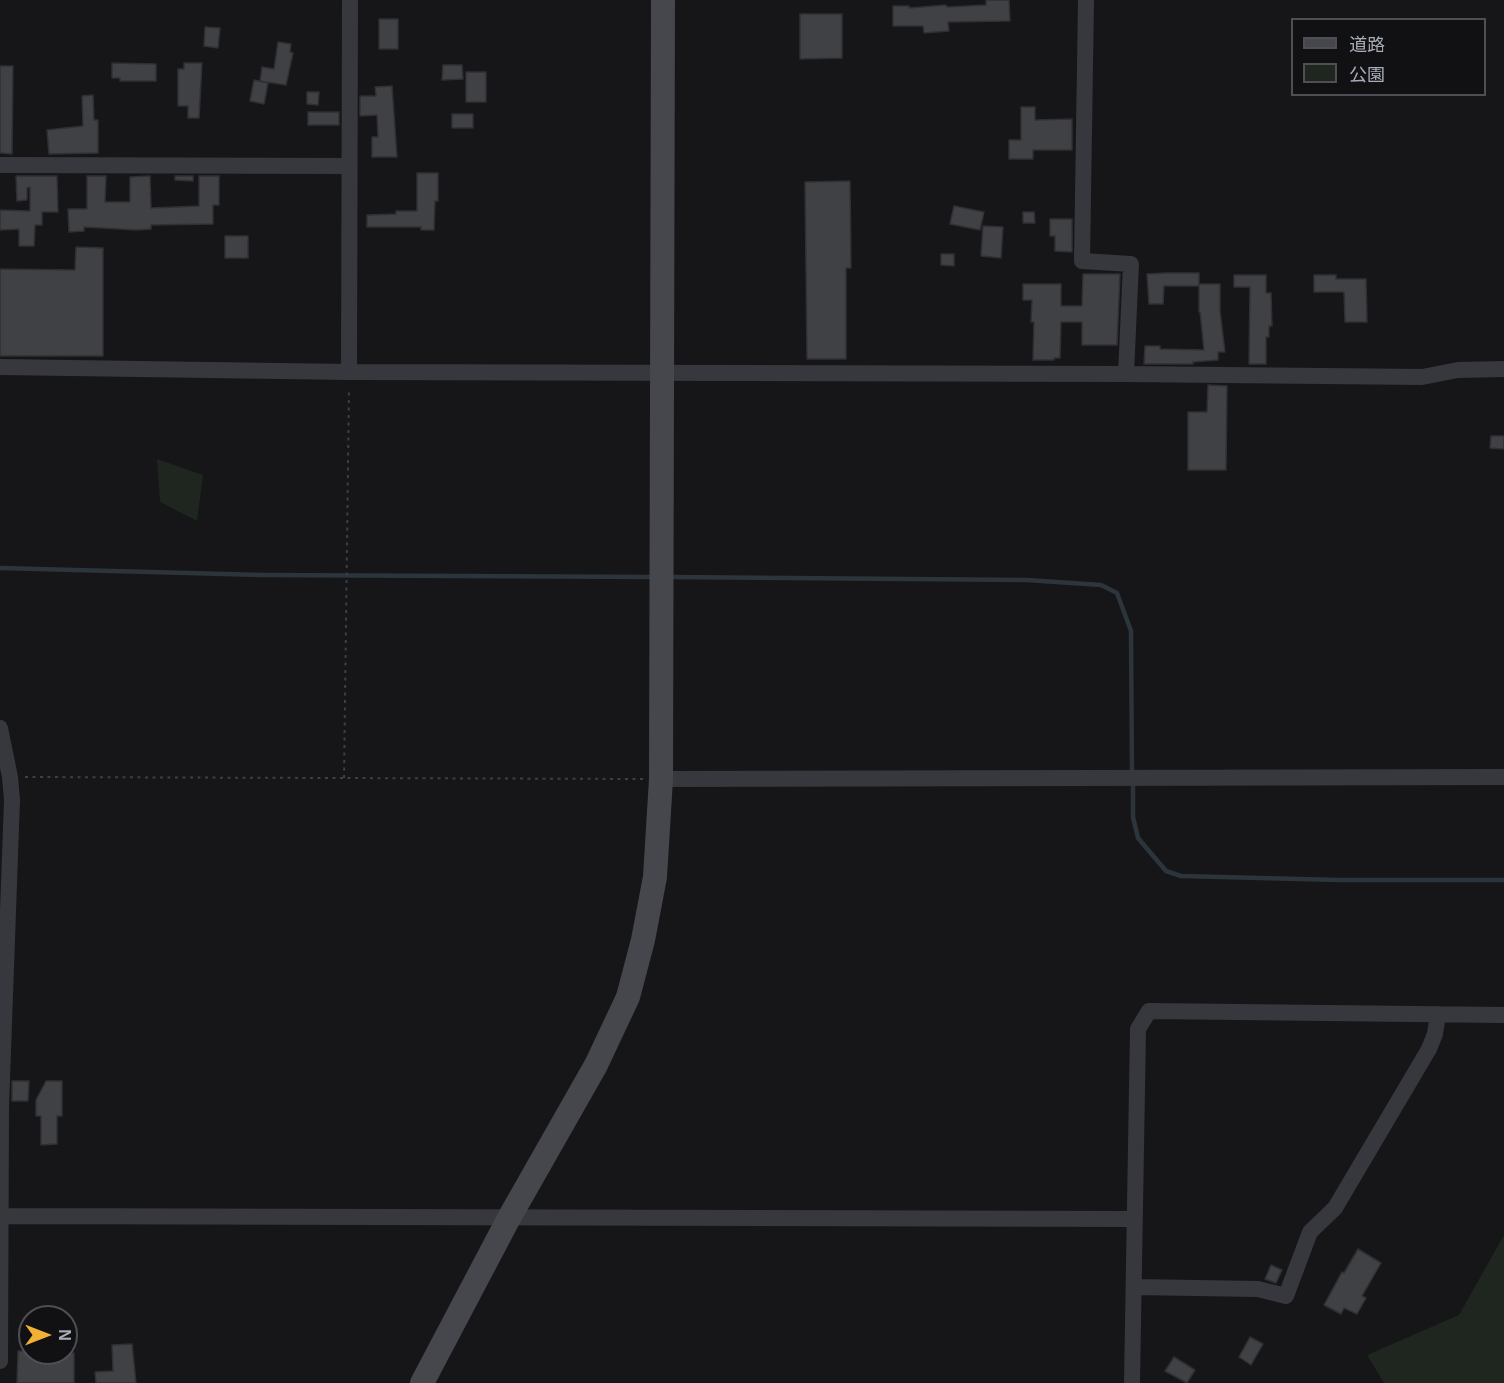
<!DOCTYPE html>
<meta charset="utf-8">
<style>
body{margin:0}
#map{position:relative;width:1504px;height:1383px;overflow:hidden;background:#161618;font-family:Arial,"Noto Sans JP",sans-serif}
canvas{display:block}
.legend{position:absolute;left:1291px;top:18px;width:195px;height:78px;box-sizing:border-box;background:#111113;border:2px solid #4d4f55;margin:0;padding:8px 10px;list-style:none;font-size:18px;color:#a8adb8}
.legend li{display:flex;align-items:center;gap:12px;height:30px}
.legend b{width:30px;border:2px solid #4d4f55}
.north{position:absolute;left:18px;top:1305px;width:60px;height:60px;box-sizing:border-box;background:#111113;border:2px solid #4d4f55;border-radius:50%;rotate:90deg;font-size:16px;font-weight:700;line-height:24px;text-align:center;color:#a8adb8}
.north::after{content:'';display:block;margin:auto;width:21px;height:27px;background:#f2b134;clip-path:polygon(50% 0,100% 100%,50% 72%,0 100%)}
</style>
<div id="map">
<canvas width="1504" height="1383"></canvas>
<ul class="legend">
<li><b style="height:8px;background:#45474d"></b>道路</li>
<li><b style="height:16px;background:#1e261f"></b>公園</li>
</ul>
<div class="north">N</div>
</div>
<script>
const g = document.querySelector('canvas').getContext('2d');
g.lineJoin = 'round';
function fill(path, color) { g.fillStyle = color; g.fill(path, 'evenodd'); }
function trace(path, color, width, dash) { g.strokeStyle = color; g.lineWidth = width; g.lineCap = dash ? 'butt' : 'round'; g.setLineDash(dash || []); g.stroke(path); }
const green = new Path2D(`
 M157,459l46,16 -6,46 -37,-19z
 M1504,1235v148h-120l-17,-28 92,-40z`);
const stream = new Path2D(`
 M0,568l262,7 392,2
 M669,577l358,3 74,5 16,8 14,38 1,143
 M1133,782v35l5,21 28,33 15,5 158,4h165`);
const building = new Path2D(`
 M986,0h23l1,21 -62,1 1,9 -25,2 -1,-7h-30v-20h16v2l37,-3 1,2 39,-2z
 M800,14h42v44l-42,1z
 M379,19h19v30h-19z
 M205,27l15,1 -2,20 -14,-2z
 M278,42l13,2 -1,8 3,1 -7,32 -26,-4 2,-14 12,2z
 M112,63l44,1v17h-36v-3h-8z
 M184,63h18l-3,55h-11v-12h-10v-37h6z
 M443,65h19l1,14 -21,1z
 M0,66h13l-1,88 -12,-1z
 M466,72h20v30h-20z
 M254,80l14,3 -4,21 -14,-3z
 M392,86l5,71h-25v-20h6l-1,-22 -17,1v-20h16l-1,-9z
 M307,92h12l-1,13 -11,-1z
 M93,95l1,25h4v33l-49,1 -2,-24 36,-4 -1,-30z
 M1021,107h14v13l37,-1v31h-39v9h-24v-19h12z
 M308,112h31v13h-31z
 M452,114h21v14h-21z
 M417,173h21v28h-3l-1,29h-13v-3h-54v-12l29,-1v-3h21z
 M16,176h41l1,36h-16v13h-7l-1,21h-15v-17l-19,1v-20l30,1v-24l-3,1v12l-10,1z
 M87,176h19l-1,26h25v-25l20,-1 1,32 48,-2v-30h20v29h-6v19l-62,1v4l-15,1 -52,-3v4l-15,1 -1,-23h19z
 M175,176h18v5l-18,-1z
 M850,181l1,87h-5v91h-39l-2,-177z
 M954,206l30,6 -4,18 -30,-6z
 M1023,212h11l1,11h-12z
 M1050,219h22v33l-17,-1v-15h-5z
 M983,226l20,1 -2,31 -20,-2z
 M225,236h23v22h-23z
 M76,247l27,1v108h-103v-87l75,1z
 M941,254h13v12l-13,-1z
 M1166,273h33v13h-35l-1,18h-14l-2,-30z
 M1083,274h37l-3,71h-35v-23h-21l-1,36h-6v2h-21l1,-38h-3l1,-22h-9v-16h38v22h21z
 M1234,275h32v18h5l1,33h-3v11h-3v27h-17l1,-77h-16z
 M1314,275h22v4h30l1,43h-22l-1,-30h-30z
 M1199,284h21v27l5,41h-7v8l-25,2v2h-49l1,-18h15v3l44,1 -4,-38h-1z
 M1208,385l19,1 -1,84h-38v-58h19z
 M1491,436h13v13l-14,-1z
 M12,1081h17l-1,20h-16z
 M46,1081h16v35h-5v28l-16,1v-29h-5v-16z
 M1358,1249l23,14 -19,33 4,2 -9,16 -13,-6 -3,6 -17,-9 18,-33 2,1z
 M1271,1265l11,5 -6,13 -11,-4z
 M1250,1337l13,7 -12,21 -12,-8z
 M132,1344l4,39h-40l-1,-11 18,-1 -1,-26z
 M18,1351h12v2h44v30h-57z
 M1174,1357l21,13 -8,13 -22,-12z`);
const path = new Path2D(`
 M25,777l618,2
 M344,778l5,-390`);
const street = new Path2D(`
 M1086,0l-4,261 49,3 -5,110
 M0,165l349,1
 M0,367l349,5 777,2 296,3 36,-7 46,-1
 M349,372l1,-372
 M0,728l10,49 2,23 -11,307 -1,254
 M661,779l843,-2
 M2,1216l1132,3
 M1134,1287l124,2 28,7 24,-64 25,-24 94,-159 6,-15 3,-20
 M1132,1383l6,-354 11,-18 355,4`);
const secondary = new Path2D(`
 M422,1383l87,-165 87,-153 32,-68 15,-57 12,-63 6,-98 2,-779`);
fill(green, '#1e261f');
trace(stream, '#2c353c', 4.5);
fill(building, '#404145');
trace(building, '#303034', 1.5);
trace(path, '#3d3f44', 2, [3, 4.5]);
trace(street, '#37383d', 16);
trace(secondary, '#45474d', 24);
</script>
